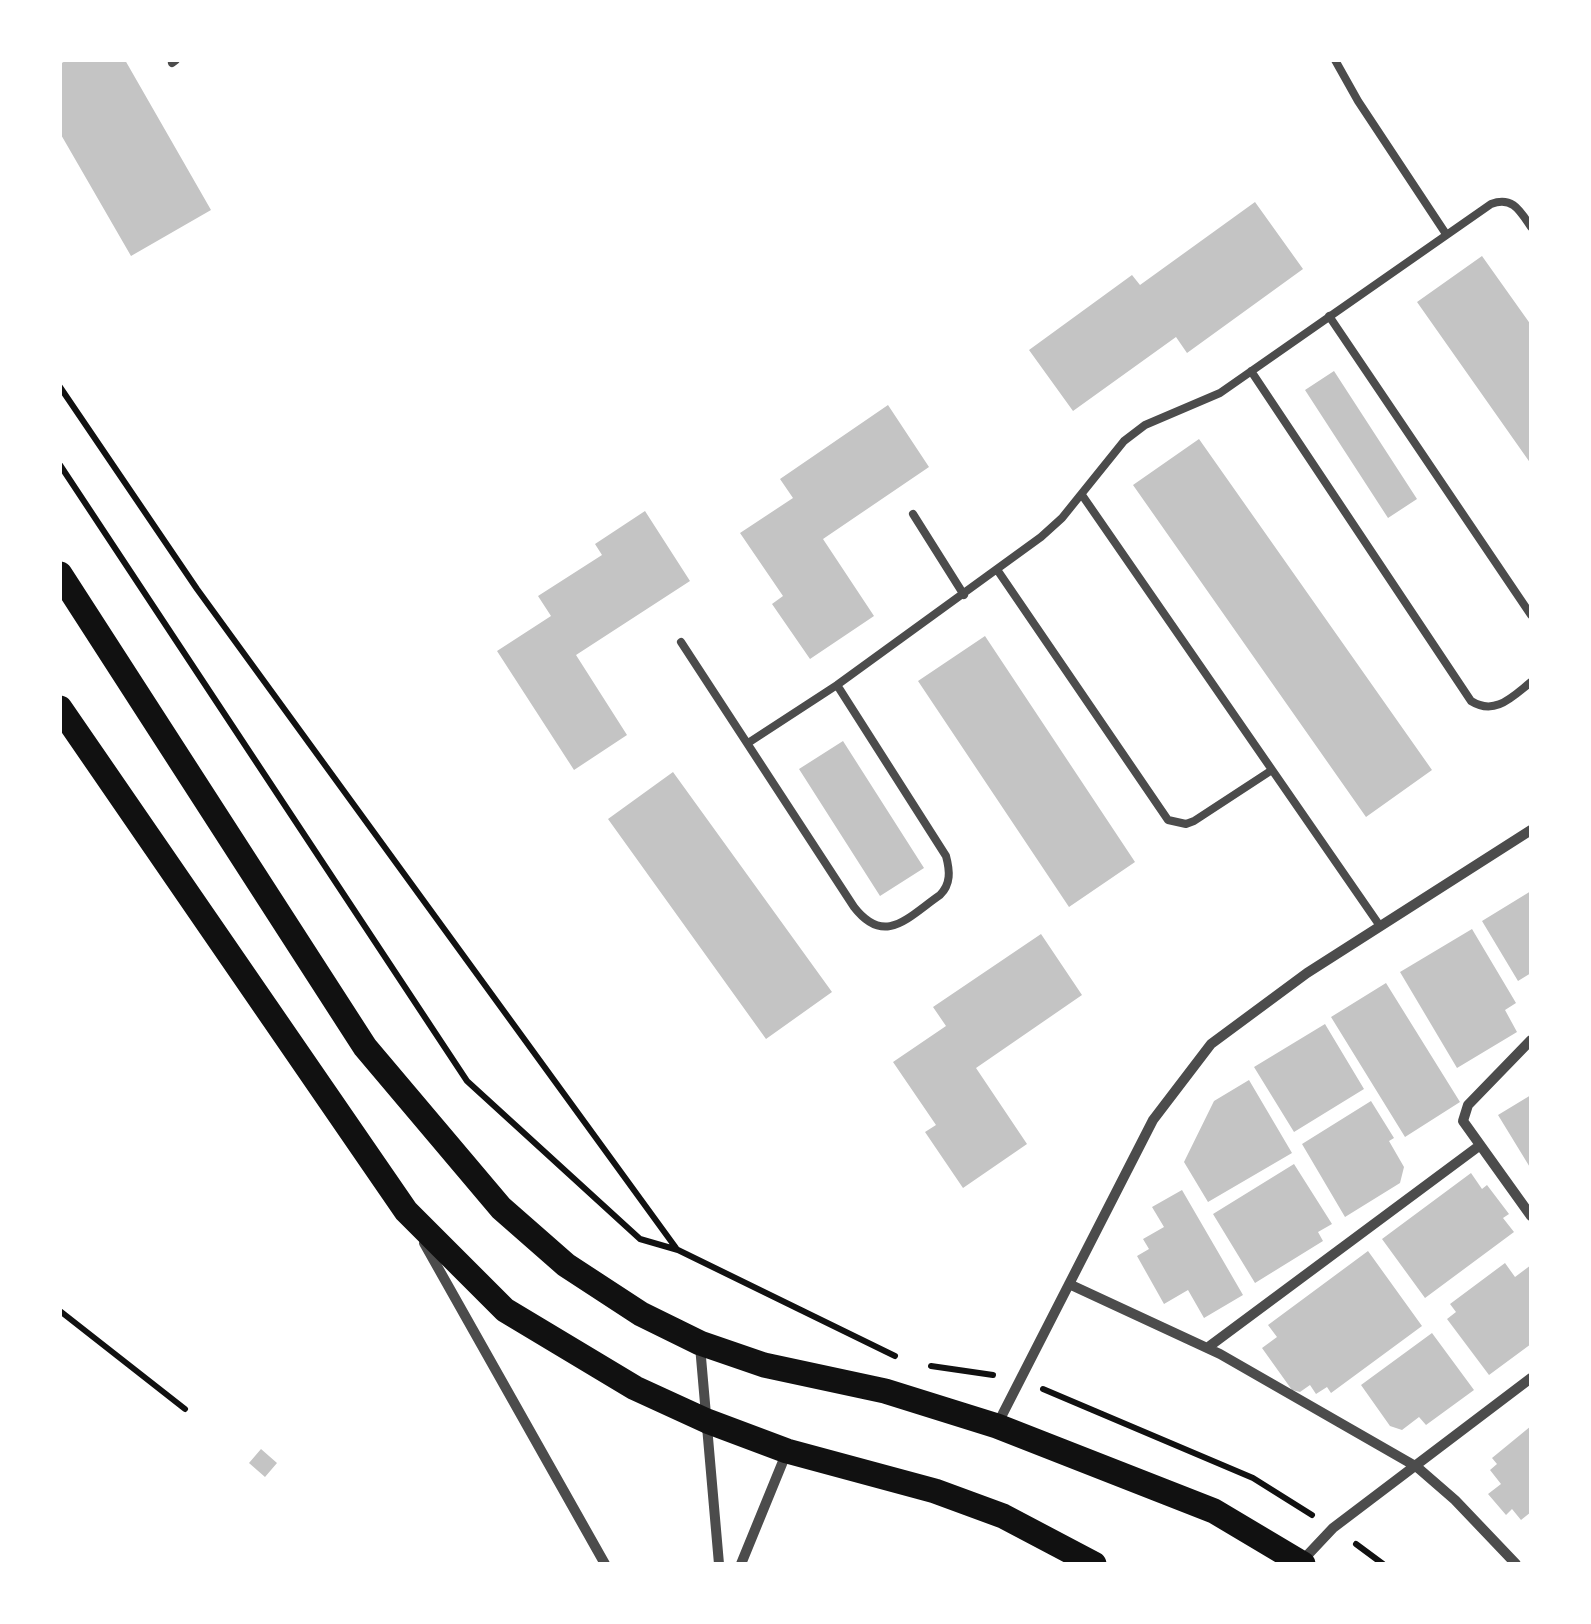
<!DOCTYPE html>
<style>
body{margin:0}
#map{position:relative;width:1591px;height:1624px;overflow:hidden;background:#fff;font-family:Helvetica,sans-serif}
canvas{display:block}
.frame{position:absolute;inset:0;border:62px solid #fff;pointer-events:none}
</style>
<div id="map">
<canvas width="1591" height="1624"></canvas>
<div class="frame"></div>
</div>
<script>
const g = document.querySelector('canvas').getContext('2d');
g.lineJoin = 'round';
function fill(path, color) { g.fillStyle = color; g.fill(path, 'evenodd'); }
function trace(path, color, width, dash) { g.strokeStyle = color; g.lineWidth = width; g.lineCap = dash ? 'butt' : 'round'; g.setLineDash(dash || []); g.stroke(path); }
const building = new Path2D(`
 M67,60h58l86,150 -80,46 -71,-123v-69z
 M1255,202l48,67 -116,84 -11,-16 -103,74 -44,-61 103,-75 8,10z
 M1482,256l49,69v139l-114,-162z
 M1334,371l83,128 -29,19 -83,-128z
 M888,405l41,62 -106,72 51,77 -64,43 -38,-55 11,-8 -43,-63 53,-35 -13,-19z
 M1199,439l233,331 -66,47 -233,-332z
 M645,511l45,70 -114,74 51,80 -53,35 -77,-119 54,-35 -13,-20 64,-41 -7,-11z
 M985,636l150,226 -66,45 -151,-226z
 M843,741l81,127 -44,28 -81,-127z
 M673,772l159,220 -66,47 -158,-220z
 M1531,891v82l-13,8 -36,-60z
 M1472,929l44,74 -11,7 12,22 -60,36 -57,-96z
 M1041,934l41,61 -106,73 51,76 -64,44 -38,-56 11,-7 -43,-63 53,-36 -13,-19z
 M1386,983l74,119 -55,35 -74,-120z
 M1325,1024l39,65 -70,43 -40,-65z
 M1249,1080l43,73 -84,49 -24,-40 30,-61z
 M1531,1095v74l-33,-54z
 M1371,1101l23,37 -5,3 15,26 -4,16 -55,34 -43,-73z
 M1294,1164l38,60 -14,8 5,9 -68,42 -42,-69z
 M1471,1173l11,16 5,-4 22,29 -6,4 11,14 -89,66 -43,-59z
 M1182,1190l61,105 -39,23 -16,-28 -24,14 -27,-48 12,-7 -6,-10 21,-12 -12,-20z
 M1368,1251l54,75 -91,67 -4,-6 -11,7 -6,-9 -10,7 -8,-2 -30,-42 15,-11 -9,-12z
 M1505,1263l10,14 16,-12v79l-42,31 -42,-56 9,-7 -6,-8z
 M1432,1333l42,57 -48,35 -7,-8 -17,13 -12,-4 -29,-41z
 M1531,1426v86l-10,8 -9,-11 -6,6 -18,-21 13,-10 -11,-14 7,-6 -5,-6z
 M261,1449l16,14 -12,14 -16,-14z`);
const path = new Path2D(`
 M60,387l137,202 479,659
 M60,465l407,616 173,158 38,11 217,106
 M60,1311l125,98
 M931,1366l62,9
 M1043,1389l210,89 59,37
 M1356,1544l27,20`);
const service = new Path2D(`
 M1335,60l23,41 88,133
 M172,63l4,-3
 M1329,316l202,299
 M1251,371l220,330c24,15 41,-4 60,-19
 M1082,495l298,431
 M913,514l51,81
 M998,571l170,249 18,4 8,-3 78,-51
 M681,642l173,265c31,40 54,10 86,-12 11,-11 10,-24 6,-39l-109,-171
 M748,743l89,-58 204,-148 21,-19 62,-77 21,-16 75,-32 271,-189c22,-8 29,7 40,23`);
const minor = new Path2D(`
 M1531,1040l-63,65 -5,16 68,95
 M424,1243l181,321
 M1069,1284l151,70 197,113 38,33 61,64
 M700,1346l19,218
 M1207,1348l272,-202
 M997,1425l156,-305 58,-76 96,-71 224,-143
 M1300,1563l33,-35 198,-150
 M741,1564l45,-110`);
const primary = new Path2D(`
 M60,574l305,473 136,161 65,57 75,49 59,29 64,22 121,26 112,35 217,85 89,53
 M60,708l346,503 99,99 130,78 72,33 80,30 148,40 68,25 91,48`);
fill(building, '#c4c4c4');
trace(path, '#111', 6);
trace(service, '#4c4c4c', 8);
trace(minor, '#4c4c4c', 10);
trace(primary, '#111', 25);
</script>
